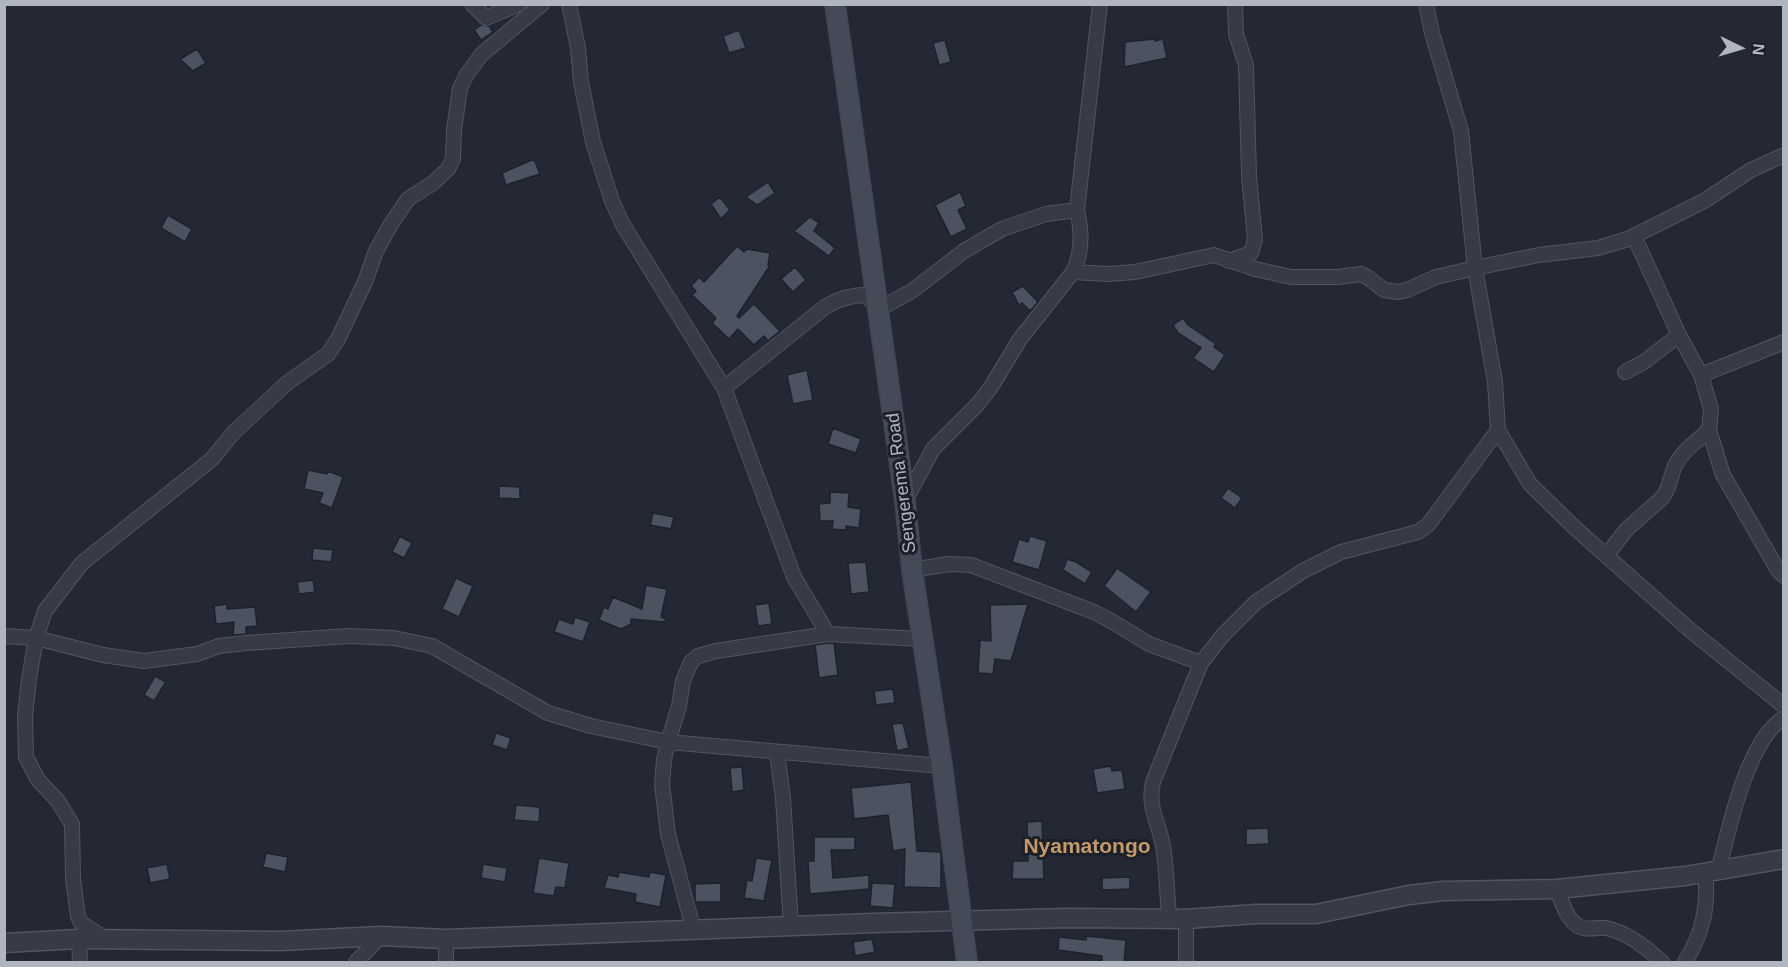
<!DOCTYPE html>
<style>
body{margin:0}
#map{position:relative;width:1788px;height:967px;overflow:hidden;background:#232834;font-family:Helvetica,sans-serif}
canvas{display:block}
.frame{position:absolute;inset:0;border:6px solid #b0b5c2;pointer-events:none}
.north{position:absolute;left:1710px;top:18px;width:60px;height:60px;-webkit-text-stroke:4px #1b202a;paint-order:stroke;rotate:95deg;font-size:16px;font-weight:700;line-height:24px;text-align:center;color:#b0b5c2}
.north::after{content:'';display:block;margin:auto;width:21px;height:27px;background:#b0b5c2;clip-path:polygon(50% 0,100% 100%,50% 72%,0 100%)}
</style>
<div id="map">
<canvas width="1788" height="967"></canvas>
<div class="frame"></div>
<div class="north">N</div>
</div>
<script>
const g = document.querySelector('canvas').getContext('2d');
g.lineJoin = 'round';
function fill(path, color) { g.fillStyle = color; g.fill(path, 'evenodd'); }
function trace(path, color, width, dash) { g.strokeStyle = color; g.lineWidth = width; g.lineCap = dash ? 'butt' : 'round'; g.setLineDash(dash || []); g.stroke(path); }
function write(font, color, halo, rows, align = 'center') {
  g.font = font + ' Helvetica,sans-serif'; g.lineWidth = 6; g.setLineDash([]); g.textBaseline = 'middle'; g.strokeStyle = halo; g.fillStyle = color; for (const [text, x, y, turn = 0] of rows) {
    g.save(); g.translate(x, y); g.rotate((+turn || 0) * Math.PI / 180); g.textAlign = isNaN(turn) ? turn : align; if (halo) g.strokeText(text, 0, 0); g.fillText(text, 0, 0); g.restore();
  }
}
const building = new Path2D(`
 M481,25l8,1 4,6 -12,8 -7,-10z
 M739,30l7,18 -17,5 -6,-17z
 M1155,39v2l8,-2 4,19 -43,9 1,-25z
 M945,40l6,22 -12,3 -6,-22z
 M197,49l9,14 -13,8 -13,-12z
 M534,159l6,15 -34,11 -4,-12z
 M768,182l7,11 -18,12 -11,-8z
 M960,192l6,14 -8,4 9,19 -16,8 -16,-32z
 M720,197l10,13 -9,9 -10,-15z
 M168,215l24,14 -7,13 -24,-14z
 M810,217l9,6 -5,8 21,17 -6,8 -35,-25z
 M737,246l7,6 3,-3 23,4 -2,12 1,2 -32,49 2,2 15,-14 26,27 -12,10 -4,-5 -10,9 -16,-16 -9,10 -17,-16 4,-5 -24,-23 4,-4 -5,-5 8,-9 5,5z
 M795,267l11,13 -13,12 -12,-13z
 M1023,286l15,16 -8,9 -8,-8 -3,2 -7,-13z
 M1183,318l5,7 28,19 -2,3 11,8 -11,17 -21,-14 8,-10 -23,-15 -5,-8z
 M807,370l6,30 -20,4 -6,-29z
 M833,428l28,11 -5,14 -28,-9z
 M308,470l19,4 1,-3 15,6 -11,31 -13,-5 4,-10 -19,-4z
 M499,486l21,1v12l-21,-1z
 M1228,488l14,10 -7,10 -14,-10z
 M830,492l19,1 -1,14 13,2 -2,19 -13,-2v4l-14,-1 1,-8h-13l-1,-17 11,-1z
 M653,513l21,4 -3,12 -21,-4z
 M400,536l12,7 -8,15 -12,-6z
 M1030,536l17,5 -8,29 -27,-8 7,-23 9,3z
 M313,548l20,2 -2,12 -19,-2z
 M1067,559l9,3 16,10 -7,12 -22,-14z
 M866,562l3,30 -18,2 -3,-31z
 M1117,568l34,24 -15,20 -32,-26z
 M456,578l17,8 -14,31 -17,-8z
 M313,580l2,12 -16,2 -2,-12z
 M646,585l21,4 -6,28 5,2 -1,3 -34,-3v5l-10,5 -22,-9 5,-13 4,2 5,-12 29,12z
 M769,603l3,21 -14,2 -3,-21z
 M227,604v5l28,-2 2,19 -11,1v7l-11,1h-2l1,-13 -18,2 -2,-18z
 M1028,604l-17,57 -16,-2 -2,15 -15,-1 2,-33 11,1 -1,-36z
 M575,617l15,5 -7,20 -29,-10 5,-13 14,5z
 M828,643h6l4,32 -19,3 -4,-33z
 M155,676l11,6 -12,19 -10,-6z
 M893,689l2,14 -19,2 -2,-14z
 M903,723l6,25 -12,3 -5,-27z
 M496,733l15,5 -4,12 -15,-5z
 M1111,766l1,5 10,-1 3,19 -28,4 -4,-24z
 M742,767l2,23 -12,2 -2,-24z
 M911,782l6,69 24,1v36l-37,-1 1,-38 -12,2 -5,-36 -34,4 -3,-31z
 M516,805l24,2 -1,15 -25,-2z
 M1042,821l2,58h-32l1,-18h15l-1,-39z
 M1268,828l1,16 -23,1v-16z
 M814,837h41v13h-24l2,28 36,-3v14l-59,5 -2,-33h6z
 M266,853l22,4 -3,15 -22,-5z
 M539,858l30,5 -4,25 -9,-1 -2,9 -21,-3z
 M756,858l16,2 -8,41 -20,-3 3,-18 5,1z
 M167,864l3,15 -20,4 -3,-15z
 M483,864l24,4 -2,14 -24,-4z
 M619,872l30,5 1,-5 16,3 -6,32 -25,-5 1,-8 -32,-6 4,-13 10,2z
 M1130,877v12l-28,1v-12z
 M721,883v19h-26v-18z
 M872,883l23,1 -2,24 -23,-2z
 M1086,936l40,4 -2,23h-22v-7l-44,-6 1,-13 27,3z
 M872,939l3,13 -20,4 -2,-14z`);
const minor = new Path2D(`
 M472,4l14,14 33,-14
 M569,4l9,44 3,34 12,60 19,59 11,24 101,163 70,189 34,57
 M1426,4l6,29 29,98 14,137 20,114 3,48 32,54 45,44 115,102 94,76
 M1634,236l45,99 22,40 10,34 -2,21 14,45 55,95 6,6
 M1229,261l22,-8 4,-13 -6,-64 -3,-111 -10,-31 -1,-30
 M1073,272l35,2 27,-2 79,-17 41,14 36,8h47l23,-3 6,3 17,13 14,2 9,-2 29,-13 39,-9 64,-13 59,-7 30,-9 76,-38 47,-31 33,-15
 M1625,372l19,-10 35,-27
 M1701,375l83,-33
 M724,388l101,-81c14,-8 25,-12 41,-12l13,14 33,-18 52,-40 38,-22 44,-15 31,-4
 M905,501l28,-52 45,-45 13,-17 29,-48 53,-67c10,-20 9,-41 4,-62l23,-206
 M1606,556l20,-26 36,-32c8,-10 8,-21 13,-32 7,-15 22,-25 34,-36
 M912,570l37,-6 22,1 123,47 19,10 36,22 52,19
 M4,636l32,2 67,17 41,6 53,-7 22,-8 27,-3 103,-7 45,2 38,8 116,67 43,13 77,16 274,24
 M777,753l6,45 8,128
 M1719,869c9,-38 29,-131 65,-151
 M1557,889c5,13 9,29 21,37 8,5 19,1 28,2 20,4 42,21 56,34
 M1169,917c-2,-23 -2,-47 -6,-71 -4,-24 -16,-38 -10,-64l48,-119 22,-28 33,-33 47,-31 38,-19 77,-20 10,-7 70,-95
 M694,931l-26,-97 -6,-50 2,-24 4,-18 11,-36 4,-25 8,-19 7,-6 18,-5 112,-17 94,5
 M79,939l1,23
 M106,939l-25,-16 -3,-7 -5,-37 -1,-55 -14,-23 -20,-21 -12,-23 -1,-41 4,-37 7,-41 9,-27 37,-48 130,-104 22,-27 53,-49 41,-29 10,-15 27,-57 11,-31 15,-27 17,-25 25,-16 15,-14 5,-10 1,-29 6,-42 7,-14 15,-20 60,-50
 M446,939v23
 M356,962l25,-26
 M1186,962v-43
 M1685,962c18,-29 24,-56 20,-90`);
const tertiary = new Path2D(`
 M4,943l75,-4 201,2 101,-5 65,3 427,-16 194,-5 119,1 70,-5h60l93,-19 34,-4 114,-2 128,-13 99,-17`);
const secondary = new Path2D(`
 M835,4l70,497 7,69 30,196 25,196`);
const streetNames = [
 ["Sengerema Road",902,483,-97]
];
const quarterNames = [
 ["Nyamatongo",1087,847]
];
fill(building, '#4b5260');
trace(building, '#1d222c', 1.5);
trace(minor, '#505560', 16);
trace(tertiary, '#505560', 21);
trace(secondary, '#3f444f', 22);
trace(minor, '#363b45', 14);
trace(tertiary, '#363b45', 18);
trace(secondary, '#444a57', 20);
write('18px', '#b0b5c2', '#1b202a', streetNames);
write('bold 21px', '#c49a69', '#1b202a', quarterNames);
</script>
